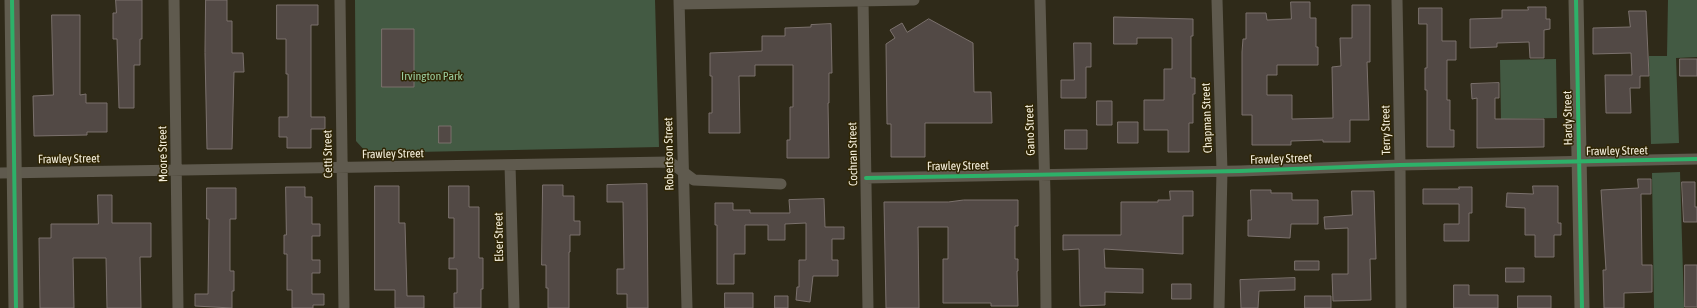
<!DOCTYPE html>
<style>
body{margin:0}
canvas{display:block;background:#2f2a19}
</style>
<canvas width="1697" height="308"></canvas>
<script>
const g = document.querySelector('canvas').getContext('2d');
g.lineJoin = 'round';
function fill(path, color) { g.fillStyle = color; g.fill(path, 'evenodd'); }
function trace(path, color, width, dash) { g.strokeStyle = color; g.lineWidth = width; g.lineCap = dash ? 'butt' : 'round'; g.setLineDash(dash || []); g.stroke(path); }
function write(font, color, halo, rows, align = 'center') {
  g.font = font + ' "Asap Condensed",sans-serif'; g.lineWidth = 3; g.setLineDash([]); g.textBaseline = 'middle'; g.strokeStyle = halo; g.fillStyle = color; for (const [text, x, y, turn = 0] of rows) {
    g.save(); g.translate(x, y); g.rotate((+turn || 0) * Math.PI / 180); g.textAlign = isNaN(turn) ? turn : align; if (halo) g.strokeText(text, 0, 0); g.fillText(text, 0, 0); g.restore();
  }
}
const green = new Path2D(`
 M355,0h300l4,147 -292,6 -11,-12z
 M1668,0h29v57l-21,1 3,85 -28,1 -2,-88h18z
 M1556,59l1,59 -56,1 -1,-59z
 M1680,172l4,136h-30l-2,-135z`);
const building = new Path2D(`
 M116,0h26v39h-2v26h-6v43h-15l-2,-69h-4v-26h3z
 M206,0h21v21h5v32h11l1,19h-10l-2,77h-25l-2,-96z
 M1291,2h19v16h6v29h2v18h-41v10h-10v20h25v24l41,-1 -1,-51 9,-1 -1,-28h12v-33h18v57h-3l2,58h-19v22h-27v-2l-32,1v4h-39v-30h-10v-63l1,-13h3v-26h20l1,7 24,-1z
 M277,5h41v20h-7v92h14v12h-14v19h-24v-11h-8v-20h9v-43h-2v-35h-9z
 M1528,7h18v12h4v10l-6,1v28h-14l-1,-16 -32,1v4l-27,1v-29l32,-1v-8h26z
 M1419,8h23v33h14v19h-9v40h3v30h4v17h-27v-57h-2v-22h2v-44h-8z
 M1629,11h17l3,65h-9v12h-10l1,25h-25l-1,-38h27l-1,-22 -38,1v-26l37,-1z
 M52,15h28v80l6,-1v9h21v29h-20v3l-53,1 -1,-40 20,-1z
 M1114,17l79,2v17h-2v42h4v16h-2v29h-4v29h-21v-22h-24v-30h20v-31h8v-31h-35v6h-23z
 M929,19l44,24 1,49h17l1,31h-67v34h-34v-33h-4l-1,-80 9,-6 -5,-8 12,-7 5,9z
 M831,24l1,49h-3v30h-1l1,55h-42v-18h3v-33h3v-42h-38v11h-16l1,57h-31v-20h3v-37h-2v-23l52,-2v-15h23v-8l26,-1v-2z
 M382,29h32v58h-32z
 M1074,43h17v24h-5v31h-25v-18h13z
 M1680,59h17v17h-17z
 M1499,83v15h-4v21h49v28l-67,1v-50l-5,1 -1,-15z
 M1097,101h15v24h-15z
 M1118,122h20v21h-20z
 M439,126h12v17h-12z
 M1065,130h22v19h-22z
 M1638,179h13v15h-10l1,71h10v27l-28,1v15h-20l-1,-38h3l-5,-80 37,-2z
 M1682,182h13v25h2v15h-13z
 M647,184l1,124h-21v-14h-10v-25h7l-1,-67h-16v-17z
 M543,185h20v11h11v25h6v14h-10v17h-1v56h-21v-20h-2v-23h-4z
 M375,186h24v37h6l2,73h17v12h-29v-18h-20z
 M449,186h20v21h10v51h4v31h-2v19h-27v-15h3v-24h-8v-11h5v-40h-5z
 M1533,186h25v37h3v12h-7v22h-19v-22h-10v-27l-19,-1 1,-14 26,1z
 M286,187h19v10h7v27h8v12h-8v24h8v13h-8v21h12v11h-11v3h-21v-18h-5v-36h-3v-19h2z
 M1459,187h13v26h-3v28h-25v-17h15v-20h-36v-15h36z
 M207,188h29v31h-6v52h4v20h-2v17l-37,-2v-12h13l1,-75h-2z
 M1251,190h20v3h21v7h26v24h-27l-1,14 -42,-2v-16h3z
 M1170,191h23v25h-10v38l-79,-5 1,19 38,1v24l-38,-1v13l-25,1 -1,-57 -16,1v-15h58v-33h37v-2h12z
 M1352,191h22l2,68h-6l1,41 -38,1 -1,-27h16v-46l-23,1 -1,-12 28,-2z
 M98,195h14v28h39v34h-11l1,51h-34l-1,-50h-33l1,50h-34l-1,-70h12v-14h47z
 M824,199l1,28h19v12h-12v21h6v16h-25l-3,26 -14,-2 1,-13h2v-27h7v-37l-21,1v16h-17v-15h-23v29h-11v30h-17v-59h-2v-22h18v7h17v3h40l-1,-13z
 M964,200h54v26h-3v33h3v12h-1l1,35h-27v-3h-48v-44h5v-32h-30l1,81h-33l-2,-106h64z
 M1295,261h24v9h-24z
 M1685,265h12v42h-12z
 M1506,268h18v14h-18z
 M1295,278v12l-36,1 -1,17h-17l-1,-28z
 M1172,284h19v15h-19z
 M1454,285h15v10h29v13h-44z
 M725,293h28v15h-28z
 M775,296h13v12h-13z
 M1305,296h26v12h-26z
 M1518,296h33v12h-33z`);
const minor = new Path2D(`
 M174,0l4,308
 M340,0l4,308
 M679,0l8,308
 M863,0l5,308
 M1040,0l5,194 1,114
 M1217,0l5,171 -3,137
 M1397,0l3,165 1,143
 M679,4l235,-4
 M510,165l4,143
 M0,173l670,-11 24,18 87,4
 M866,178l374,-7 160,-6 297,-6`);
const secondary = new Path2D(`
 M12,0l4,308
 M1576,0l6,308`);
const cycleway = new Path2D(`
 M12,0l4,308
 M1576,0l6,308
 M866,178l374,-7 160,-6 297,-6`);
const parkNames = [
 ["Irvington Park",432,76]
];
const streetNames = [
 ["Chapman Street",1207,118,-92],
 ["Hardy Street",1568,118,-91],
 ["Gano Street",1030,130,-92],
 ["Terry Street",1386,130,-91],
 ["Frawley Street",1617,151,-1],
 ["Moore Street",163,154,-91],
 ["Cetti Street",328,154,-91],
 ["Frawley Street",393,154,-1],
 ["Robertson Street",669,154,-91],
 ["Cochran Street",853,154,-91],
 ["Frawley Street",69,159,-1],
 ["Frawley Street",1281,159,-2],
 ["Frawley Street",958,166,-1],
 ["Elser Street",499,237,-91]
];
fill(green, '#435a43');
fill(building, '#524945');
trace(building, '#7b716d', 1);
trace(minor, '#5f5a4e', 11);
trace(secondary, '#615d4f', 15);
trace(cycleway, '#2db169', 4);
write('12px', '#9acd9f', '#2f2504', parkNames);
write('12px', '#f4eedc', '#2f2504', streetNames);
</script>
